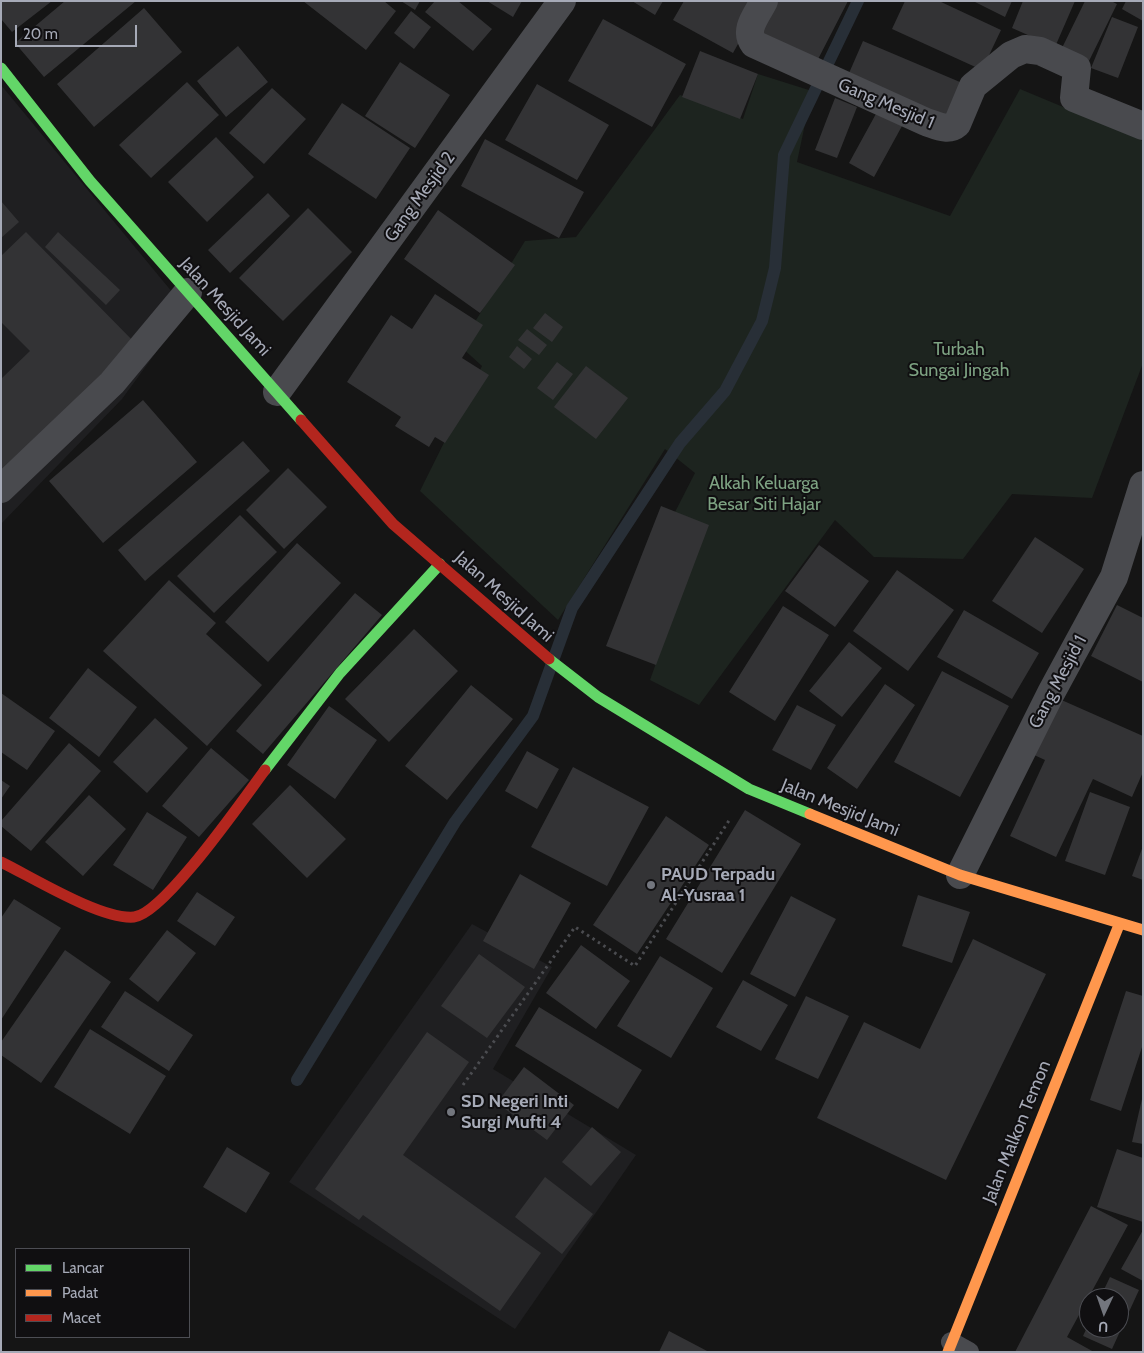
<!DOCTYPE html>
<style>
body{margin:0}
#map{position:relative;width:1144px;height:1353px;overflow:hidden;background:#151515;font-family:Cabin,sans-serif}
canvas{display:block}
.frame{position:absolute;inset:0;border:2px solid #a6aab7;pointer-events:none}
.legend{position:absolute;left:15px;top:1248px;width:175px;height:90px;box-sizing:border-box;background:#100f11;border:1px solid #4c4d53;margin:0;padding:6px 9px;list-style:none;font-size:15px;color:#a6aab7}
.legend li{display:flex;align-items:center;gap:10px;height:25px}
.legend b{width:25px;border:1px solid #4c4d53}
.north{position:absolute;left:1079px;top:1288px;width:50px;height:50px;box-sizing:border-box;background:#100f11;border:1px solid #4c4d53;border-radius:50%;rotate:183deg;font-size:14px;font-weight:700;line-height:20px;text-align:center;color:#a6aab7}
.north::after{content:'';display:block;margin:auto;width:18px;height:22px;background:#73767e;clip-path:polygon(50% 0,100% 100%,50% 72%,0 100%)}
.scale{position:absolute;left:15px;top:25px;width:122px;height:22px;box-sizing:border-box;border:2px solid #a6aab7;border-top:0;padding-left:6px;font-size:15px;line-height:18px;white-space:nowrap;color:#a6aab7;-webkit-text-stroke:4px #100f11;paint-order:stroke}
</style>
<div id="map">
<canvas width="1144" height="1353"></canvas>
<div class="frame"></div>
<ul class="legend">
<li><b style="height:6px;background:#63d668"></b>Lancar</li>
<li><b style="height:6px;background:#ff974d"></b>Padat</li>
<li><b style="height:6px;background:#b3261e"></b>Macet</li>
</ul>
<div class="north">U</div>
<div class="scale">20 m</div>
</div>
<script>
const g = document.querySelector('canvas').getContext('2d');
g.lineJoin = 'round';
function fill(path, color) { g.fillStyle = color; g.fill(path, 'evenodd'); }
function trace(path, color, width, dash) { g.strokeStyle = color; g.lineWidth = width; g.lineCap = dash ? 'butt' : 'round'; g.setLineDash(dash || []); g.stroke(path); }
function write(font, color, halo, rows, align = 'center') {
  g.font = font + ' Cabin,sans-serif'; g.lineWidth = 4; g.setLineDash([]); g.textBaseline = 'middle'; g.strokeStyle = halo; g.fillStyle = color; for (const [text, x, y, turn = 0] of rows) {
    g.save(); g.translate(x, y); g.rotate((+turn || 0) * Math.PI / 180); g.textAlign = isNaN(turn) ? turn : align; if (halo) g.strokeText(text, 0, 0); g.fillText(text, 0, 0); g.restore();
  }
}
const built = new Path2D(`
 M1,85l186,225 -65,89 -121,125z
 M472,924l80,43 -59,102 143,86 -121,174 -226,-147z`);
const green = new Path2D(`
 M758,74l54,17 -15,71 153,54 70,-127 120,50 3,3v221l-51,135 -80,-4 -49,65 -89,-2 -39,-37 -136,185 -49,-25 29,-81 -5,-85 21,-41 -30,-24 -107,171 -138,-129 62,-125 -22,-20 65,-105 51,-4 104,-142 63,24z`);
const stream = new Path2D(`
 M297,1080l158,-258 78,-106 39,-108 108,-165 45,-52 37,-70 13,-53 9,-113 74,-154`);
const building = new Path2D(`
 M1,1h51l-40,31 -11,-13z
 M65,1h71l-92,76 -29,-34z
 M303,1h81l12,10 -30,39z
 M401,1h19l-5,9z
 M435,1h23l34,28 -19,22 -48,-39z
 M487,1h35l-9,16z
 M632,1h31l-8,14z
 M684,1h78l-29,52 -60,-33z
 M774,1h74l-34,66 -59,-29z
 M905,1h34l62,29 -19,40 -90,-41z
 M973,1h39l-7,16z
 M1023,1h52l-20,46 -43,-19z
 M1085,1h26l6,3 -29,59 -27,-13z
 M1126,1h17v20l-21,-12z
 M144,8l38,44 -88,75 -37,-43z
 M411,11l20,16 -17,22 -20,-16z
 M1112,17l26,10 -20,51 -27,-10z
 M603,19l83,45 -34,63 -84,-46z
 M863,41l104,44 -16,38 -105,-43z
 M238,46l30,36 -42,35 -29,-36z
 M700,51l58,23 -18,45 -58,-22z
 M400,62l50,33 -35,53 -50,-32z
 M187,82l32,33 -68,63 -32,-33z
 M537,84l72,41 -32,55 -72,-40z
 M272,88l34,31 -42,45 -35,-31z
 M835,98l22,9 -20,51 -22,-8z
 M342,103l68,45 -34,51 -68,-45z
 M877,112l25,14 -28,51 -25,-14z
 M216,137l38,40 -47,45 -39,-40z
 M485,139l99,53 -25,46 -98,-52z
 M268,193l22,23 -60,57 -22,-23z
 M1,201l18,21 -18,16z
 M308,208l44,44 -69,69 -44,-43z
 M438,210l77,55 -35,48 -76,-54z
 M26,232l112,114 -137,134v-101l29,-28 -29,-29v-66z
 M58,232l62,58 -14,15 -61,-58z
 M435,294l48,31 -21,33 27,17 -44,68 -10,-6 -6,10 -34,-21 6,-9 -54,-35 44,-67 21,14z
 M545,313l18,14 -11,15 -19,-14z
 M527,329l20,16 -8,10 -21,-15z
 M517,346l15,13 -8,10 -15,-12z
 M557,362l16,12 -20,26 -16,-12z
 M586,366l42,32 -32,41 -42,-32z
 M143,400l54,62 -94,81 -54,-62z
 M243,441l27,30 -125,110 -27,-31z
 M288,468l39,39 -43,42 -38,-39z
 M661,506l48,19 -53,140 -50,-19z
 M240,515l37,37 -63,61 -37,-37z
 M1035,537l49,32 -42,64 -50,-32z
 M297,543l44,40 -73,79 -43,-40z
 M819,545l50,36 -34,46 -50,-36z
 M897,570l57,40 -46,61 -55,-40z
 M169,580l47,43 -10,11 56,51 -55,61 -104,-95z
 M355,593l27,22 -119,139 -27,-23z
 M1117,605l26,13v64l-52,-26z
 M783,606l46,29 -54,86 -46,-29z
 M964,610l75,43 -27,46 -75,-42z
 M414,629l44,42 -69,71 -44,-43z
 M849,642l33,26 -40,49 -33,-26z
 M88,668l49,39 -38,50 -50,-39z
 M942,671l67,35 -49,91 -66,-35z
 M885,684l30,21 -58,84 -30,-21z
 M471,685l42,34 -66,81 -42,-34z
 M1,693l54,38 -28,39 -26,-18z
 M1057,698l86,38v36l-11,25 -39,-18 -37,78 -46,-21 35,-76 -13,-6z
 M797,705l39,20 -25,45 -39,-20z
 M329,706l48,34 -42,59 -48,-34z
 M155,718l33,30 -41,45 -34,-31z
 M69,743l32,28 -70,80 -30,-25v-5z
 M211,748l38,32 -50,57 -37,-31z
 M527,751l32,18 -22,40 -32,-18z
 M573,767l76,40 -42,79 -76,-39z
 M1,780l9,6 -9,13z
 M290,785l56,54 -39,39 -55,-54z
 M1090,792l40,15 -25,68 -40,-14z
 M89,795l37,34 -43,47 -38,-34z
 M745,810l56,34 -79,129 -56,-34z
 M147,812l40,25 -34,53 -40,-25z
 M666,816l43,29 -72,109 -44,-29z
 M1143,846v34l-11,-4z
 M520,874l51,29 -37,66 -51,-28z
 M197,892l38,25 -20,29 -38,-25z
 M918,895l52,17 -18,51 -50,-17z
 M791,896l45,23 -41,78 -45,-23z
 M14,899l47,29 -60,92v-102z
 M167,930l29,23 -38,49 -29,-23z
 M973,939l73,35 -100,206 -129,-62 47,-96 56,27z
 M581,945l49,36 -34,48 -50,-36z
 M65,950l46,32 -70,101 -40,-28v-13z
 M479,954l46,33 -38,51 -46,-32z
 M660,956l53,32 -42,70 -54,-32z
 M743,980l45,25 -27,46 -45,-24z
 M125,991l68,44 -24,36 -68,-44z
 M1126,991l17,5v48l-22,67 -31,-11z
 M806,996l43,20 -31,63 -43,-20z
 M539,1007l103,63 -24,39 -103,-63z
 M90,1029l76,47 -36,58 -76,-47z
 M427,1032l42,30 -66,93 138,98 -41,58 -137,-96 -4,5 -44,-31z
 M524,1067l50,38 -27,35 -50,-37z
 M1142,1099h1v45l-11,-2z
 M592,1127l29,25 -30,34 -29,-24z
 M227,1147l43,26 -24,40 -43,-26z
 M1117,1149l26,9v64l-46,-15z
 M545,1177l48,37 -31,40 -47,-37z
 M1091,1206l37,19 -61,112 27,15h-79z
 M1143,1230v51l-22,-12z
 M1110,1277l29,13 -27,59 -29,-13 6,-13v5h30v-30h-19z
 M669,1331l40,21h-50z`);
const path = new Path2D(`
 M463,1085l112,-158 60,39 95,-147`);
const lane = new Path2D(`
 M951,1342l18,10`);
const street = new Path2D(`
 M764,1c-7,14 -21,29 -10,43l172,78c10,3 22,10 31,2l16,-38 38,-31 14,-6 15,2 37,17 -3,30 69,28
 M277,392l285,-391
 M1,489l111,-106 76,-91
 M960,875l91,-182 63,-116 29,-92`);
const fast = new Path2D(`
 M1,68l89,113 211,239
 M549,659l49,38 151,92 61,25
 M265,770l75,-97 100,-109`);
const slow = new Path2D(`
 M810,814l150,61 183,55
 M948,1352l171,-427`);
const jam = new Path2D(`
 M301,420l92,104 156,135
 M1,862c31,15 100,58 133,55 30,-3 110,-119 131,-147`);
const markers = [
 [651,885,5,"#73767e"],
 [451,1112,5,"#73767e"]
];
const streetNames = [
 ["Gang Mesjid 1",886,104,23],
 ["Gang Mesjid 2",420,197,-54],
 ["Jalan Mesjid Jami",225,307,48],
 ["Jalan Mesjid Jami",504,597,42],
 ["Gang Mesjid 1",1058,682,-62],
 ["Jalan Mesjid Jami",840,808,22],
 ["Jalan Malkon Temon",1017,1132,-68]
];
const parkNames = [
 ["Turbah",959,350],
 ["Sungai Jingah",959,371],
 ["Alkah Keluarga",764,484],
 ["Besar Siti Hajar",764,505]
];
const poiNames = [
 ["PAUD Terpadu",661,875],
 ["Al-Yusraa 1",661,896],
 ["SD Negeri Inti",461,1102],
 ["Surgi Mufti 4",461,1123]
];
fill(built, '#1f1f21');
fill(green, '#1d241f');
trace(stream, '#282f37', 12);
fill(building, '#333335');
trace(path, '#4b4c50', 3, [2.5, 4]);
trace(lane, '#494a4e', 20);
trace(street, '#494a4e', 28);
trace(fast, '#63d668', 11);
trace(slow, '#ff974d', 11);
trace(jam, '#b3261e', 11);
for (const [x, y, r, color] of markers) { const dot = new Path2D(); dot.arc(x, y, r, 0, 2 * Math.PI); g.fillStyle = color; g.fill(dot); trace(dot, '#100f11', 2); }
write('18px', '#a6aab7', '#100f11', streetNames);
write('18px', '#7da282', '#100f11', parkNames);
write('bold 18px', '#a6aab7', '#100f11', poiNames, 'left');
</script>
